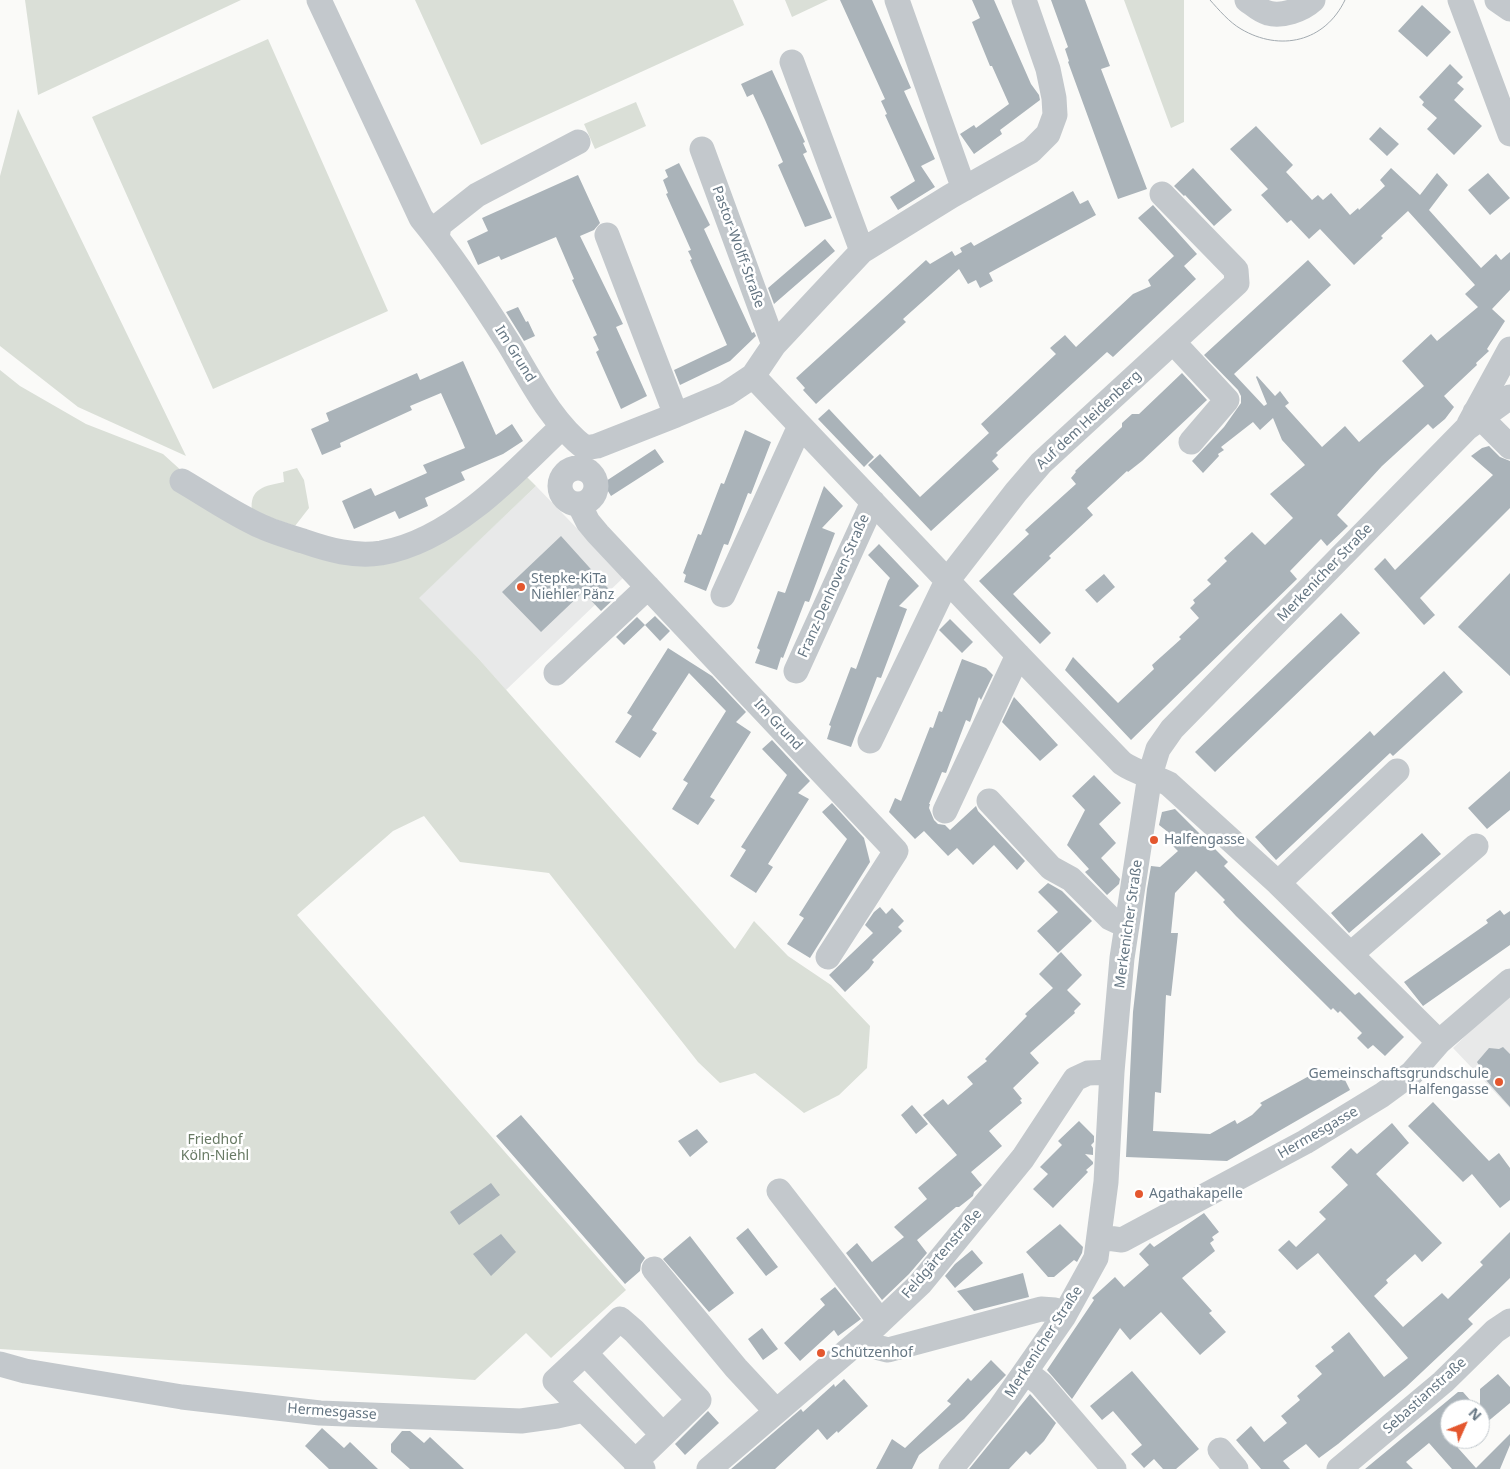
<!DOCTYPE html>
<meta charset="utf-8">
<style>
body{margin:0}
#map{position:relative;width:1510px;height:1469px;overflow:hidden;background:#fafaf8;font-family:"Noto Sans",sans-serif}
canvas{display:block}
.north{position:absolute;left:1440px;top:1399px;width:50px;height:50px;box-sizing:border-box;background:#fff;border:1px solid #c1c8cd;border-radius:50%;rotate:46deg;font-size:14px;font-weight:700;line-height:20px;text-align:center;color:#657683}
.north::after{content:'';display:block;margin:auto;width:18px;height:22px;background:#e4572e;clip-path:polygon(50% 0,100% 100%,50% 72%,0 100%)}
</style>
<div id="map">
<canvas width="1510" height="1469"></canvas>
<div class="north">N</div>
</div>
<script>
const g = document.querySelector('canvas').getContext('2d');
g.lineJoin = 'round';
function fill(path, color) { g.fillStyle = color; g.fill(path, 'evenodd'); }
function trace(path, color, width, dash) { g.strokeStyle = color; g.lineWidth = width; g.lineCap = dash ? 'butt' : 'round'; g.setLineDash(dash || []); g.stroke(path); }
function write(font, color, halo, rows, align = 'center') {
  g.font = font + ' "Noto Sans",sans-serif'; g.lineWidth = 5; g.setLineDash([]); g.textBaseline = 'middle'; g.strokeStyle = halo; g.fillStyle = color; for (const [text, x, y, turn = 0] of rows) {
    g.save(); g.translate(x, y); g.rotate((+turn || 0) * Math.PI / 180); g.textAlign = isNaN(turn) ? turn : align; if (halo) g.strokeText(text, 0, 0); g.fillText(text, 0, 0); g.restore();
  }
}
const built = new Path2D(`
 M536,486l88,91 -118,113 -28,-32 -60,-60z
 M1510,994v114l-57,-60 54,-53z`);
const green = new Path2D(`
 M25,0h216l-203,95z
 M415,0h318l11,25 -263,120z
 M785,0h43l-36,17z
 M1124,0h60v122l-13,6z
 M268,39l120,272 -175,78 -121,-272z
 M636,102l10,24 -51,23 -11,-25z
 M18,109l168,347 -108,-49 -78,-61v-170z
 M0,370l20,16 66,38 77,30 21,19 -9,12 196,75 152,-87 13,13 -117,112 59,60 257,291 19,-28 34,35 43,29 39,41 -3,42 -28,27 -35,18 -49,-40 -35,10 -22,-21 -149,-189 -89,-11 -36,-46 -31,15 -96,84 329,375 -75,68 -25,-25 -51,47 -475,-31z
 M297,468l7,12 5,28 -14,18 -43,-15c-3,-23 13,-25 32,-29l-1,-10z`);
const building = new Path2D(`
 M840,0h32l39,88 -7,3 31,68 -14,7 14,21 -37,23 -8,-13 25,-16 -30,-66 2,-1 -6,-13 4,-2z
 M972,0h22l37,84 8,11 1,5 -40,30 2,4 -28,20 -14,-20 14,-9 2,3 33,-24 -17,-38h-2l-18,-44 8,-4z
 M1051,0h34l25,66 -9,3 46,120 -29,10 -50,-137 1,-1 -4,-12 3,-2z
 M1422,5l29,27 -24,25 -29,-26z
 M1450,64l13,13 -6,6 7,6 -10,11 28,26 -28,29 -27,-26 10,-11 -15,-13 2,-3 -5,-5z
 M772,70l33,72 -2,1 4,9 -4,2 29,64 -27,9 -27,-62 5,-3 -18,-42 -12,-26 -6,3 -6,-13z
 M1256,126l37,39 -7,7 26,28 6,-5 5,5 8,-7 19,22 8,-7 1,2 26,-24 -5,-6 11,-12 29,27 17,-22 11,12 -19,25 52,58 15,-14 5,6 9,-8v38l-18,19 13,12 -18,28 2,2 -13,12 1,2 -33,31 10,11 -9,12 -12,10 -5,-5 -46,42 -45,49 11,11 -21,20 -6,-7 -31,32 7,8 -166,161 -66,-70 8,-13 45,46 36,-34 -2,-4 29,-26 -2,-2 20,-19 -9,-10 5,-5 -2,-3 18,-16 -4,-4 20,-19 -3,-3 28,-26 13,13 28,-27 -23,-24 35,-29 -23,-25 -9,-22 -13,12 -7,-8 -32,25 3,3 -6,4 1,2 -16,17 -11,-12 32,-34 17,-24v-7l-3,-6 -34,-35 104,-95 23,25 -97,89 30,32 3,-2 -11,-27 1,-1 18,20 5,-5 9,12 -4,3 37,41 23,-21 14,16 65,-56 -22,-25 29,-27 6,7 41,-34 -13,-13 10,-9 -67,-74 -27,25 2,2 -29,27 -34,-36 -11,10 -18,-19 -4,3 -26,-28 7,-6 -38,-40z
 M1380,127l19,17 -12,12 -18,-17z
 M679,163l31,62 -6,4 48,104 2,-1 2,4 -26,25 -50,24 -6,-15 53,-25 -37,-85 2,-1 -4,-8 3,-1 -25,-56 2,-1 -5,-13 5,-3 -3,-7z
 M1193,168l39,42 -18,16 -29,-31 -1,1 -10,-10z
 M1488,173l22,25 -20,17 -22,-25z
 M578,175l22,48 -6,7 -14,6 43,88 -7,3 31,69 -26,13 -25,-57 3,-2 -6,-13 4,-2 -25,-55 2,-1 -18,-42 -55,23 -2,-4 -21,9 -11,-24 21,-10 -6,-13z
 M1073,191l7,13 8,-4 8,15 -107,58 4,8 -13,7 -4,-8 -8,4 -9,-15 -56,50 3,3 -90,82 -13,-14 2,-2 -9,-10 130,-118 4,4 22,-13 3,5 7,-4 -2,-4 11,-6 3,4z
 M1153,205l44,49 -13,12 12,13 -83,78 -6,-5 -111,101 2,2 -6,6 7,8 -68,62 -63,-66 12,-11 40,43 69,-64 -8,-9 75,-70 -6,-6 15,-13 11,12 57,-53 18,-8 -3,-6 26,-24 -36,-38z
 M825,239l10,12 -61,53 -6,-16z
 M518,307l8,15 2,-1 7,15 -11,5 -18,-29z
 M463,361l33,74 16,-11 11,17 -20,13 -42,18 4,8 -40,18 3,8 -29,13 -4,-8 -41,18 -12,-28 29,-13 4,8 52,-23 -4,-8 42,-17 -8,-19 -16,-36 -31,13 2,4 -72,33 1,4 -19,8 -11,-26 18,-8 -3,-8 91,-40 3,7z
 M1182,373l25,27 -65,61 -14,11 -1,-1 -40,37 6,7 -44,41 2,2 -38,36 38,39 -11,11 -61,-63 50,-47 -4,-4 51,-46 -5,-6 5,-6 -1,-1 47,-44v-4l10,-9h7z
 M829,409l45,48 -10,10 -46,-48z
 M745,430l26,12 -20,52 -3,-1 -20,52 -4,-1 -18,47 -22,-9 2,-7 -3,-2 15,-39 3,1 20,-52 3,1z
 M1489,446l11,11 10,4v47l-90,90 15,17 -11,10 -50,-56 11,-11 10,12 98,-95 -22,-19 11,-8z
 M655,449l9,13 -53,34 -8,-13z
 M824,486l19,20 -21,22 13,5 -26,69 -4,-1 -22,57 -2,-1 -4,13 -22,-7 5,-13 -3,-2 21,-57 7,2z
 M561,536l55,61 -15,14 -18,-19 -42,40 -39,-40z
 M879,544l40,42 -20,20 8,3 -26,69 -4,-1 -26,70 -24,-8 4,-13 -2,-1 22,-58 5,2 32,-88 2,-3 -22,-23z
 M1510,573v103l-52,-49z
 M1104,574l11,13 -18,16 -12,-13z
 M1341,613l19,20 -145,139 -20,-20z
 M655,616l15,15 -10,10 -15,-16z
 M637,617l8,8 -21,20 -8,-8z
 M950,619l23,23 -11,11 -23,-23z
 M668,648l44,28 34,36 -10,10 15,10 -41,65 5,3 -17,25 -26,-16 16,-26 -5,-3 43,-69 -37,-38 -37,57 5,3 -17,25 -25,-16 17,-26 -5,-3z
 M962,659l24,9 7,7 -12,25 -2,-3 -9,25 -4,-2 -20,53 -4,-1 -13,32h1l-1,4 5,12 4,4 7,1 5,5 26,-24 2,5 47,50 -8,9 -23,-25 -21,20 -16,-17 -9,8 -24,-25 -9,8 -26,-27 6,-14 6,3 29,-74 3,1 6,-17 3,1z
 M1444,671l19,21 -70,64 -3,-3 -114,107 -21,-23 115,-106 4,5z
 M1014,697l44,48 -18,16 -38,-39z
 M772,740l38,41 -12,12 11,6 -41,65 5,3 -17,26 -26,-17 16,-26 -5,-3 46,-72 -25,-26z
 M1510,771v39l-23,19 -19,-21z
 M1094,775l27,28 -22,21 17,19 -15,15 19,21 -1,5 -12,11 -22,-23 4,-3 -22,-24 18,-35 -13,-14z
 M832,803l32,35 6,24 -60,96 -23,-14 17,-26 -5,-3 48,-76 -25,-27z
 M1175,809l53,53 -4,4 131,129 4,-3 45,45 -19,19 -12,-11 -5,4 -11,-11 5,-5 -22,-22 -2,2 -5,-5 -2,2 -13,-13 -82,-81 -13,-14 2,-2 -29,-29 -21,22 -4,40h7l-7,63 -5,-1 -5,98 -6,-1 -2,39 57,3 25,-14 2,4 15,-9 10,-10 -2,-2 60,-33 2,4 7,-4 1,2 9,-4 11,22 -123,71 -101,-4 7,-145 14,-123 4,-23 9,1 18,-16 -10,-10 2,-2 -5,-5 3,-2 -9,-7 3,-13z
 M1422,833l19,21 -92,79 -18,-20z
 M1048,883l14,8 30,30 -34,32 -21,-22 21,-19 -20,-20z
 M880,907l6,7 6,-6 12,13 -6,6 4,4 -30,29 2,2 -5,7 -24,23 -16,-17 44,-42 -8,-8 9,-13z
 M1500,910l4,5 6,-4v34l-87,61 -19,-24 84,-59 -2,-3z
 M1061,952l21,23 -15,15 14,14 -7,7 1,2 -45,40 9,10 -26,25 9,11 -2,1 2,3 -33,28 13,15 -31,26 11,13 -8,7 -1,4 -14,11h-3l-39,33 10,13 -18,21 -27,26 -36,-47 11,-10 15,19 32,-25 -10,-10 33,-28 -9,-11 39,-33 -34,-40 20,-16 5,6 25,-21 -6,-7 20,-16 -2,-2 42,-43 -2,-2 28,-26 -14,-14z
 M1503,1047l7,7v53l-33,-37 3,-3 -3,-5 12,-14 10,1z
 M1433,1102l56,59 10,-8 11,15v32l-10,8 -28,-34 -9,8 -55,-56z
 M912,1105l16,19 -12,10 -15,-19z
 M521,1115l124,143 -4,6 -1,7 -15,13 -129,-148z
 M1079,1121l15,15v6l-3,3 2,3v7l-8,-1 8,8v2l-7,6 2,2 -35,36 -20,-19 15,-15 -8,-7 22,-22 -4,-4z
 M1392,1123l17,20 -33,31 66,69 -20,19 -7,-8 -29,26 2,3 -14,13 29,31 39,-34 6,6 35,-34 -3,-3 30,-30v46l-42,41 5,5 -67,63 -68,57 -19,14 -13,-14 -23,17 7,8h-29l-25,-29 15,-14 13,16 23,-19 -6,-7 19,-16 -3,-4 25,-22 -7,-8 19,-15 -3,-4 18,-15 35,45 24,-19 -90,-105 -21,17 -19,-20 11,-10 7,7 30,-28 -7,-7 29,-27 -17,-18 20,-19 6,6z
 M697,1129l11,13 -18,15 -12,-16z
 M491,1183l9,12 -41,30 -9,-13z
 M1204,1213l15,19 -7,5 2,3 -4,3 5,8 -33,27 30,33 -3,2 17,19 -26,23 -39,-43 -31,28 -10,-12 -48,71 -25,-29 47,-70 -2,-2 23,-21 9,10 25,-22 -10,-11 11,-11 4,4z
 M1060,1224l23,23 -1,6 -5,9 -3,-2 -20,17h-6l-22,-25z
 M748,1228l30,39 -12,9 -30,-38z
 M501,1234l15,18 -25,24 -18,-22z
 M690,1236l44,57 -25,19 -46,-53z
 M972,1250l11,13 -28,25 -10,-12 10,-12z
 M1023,1273l6,24 -55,14 -17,-20z
 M835,1287l26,32 -23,17 -4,-6 -34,31 -16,-18 41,-38 -5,-6z
 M762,1328l16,21 -15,11 -15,-21z
 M991,1360l15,15 -2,2 -40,42 -45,36 -7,14h-36l16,-30 13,9 46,-44 -4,-3 21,-23 3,3z
 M1132,1371l67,78 -23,20h-13l-9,-10 -10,9 -13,-14 11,-9 -29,-34 -11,9 -12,-14z
 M1498,1374l12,13v16l-30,25v-39z
 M844,1379l24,27 -30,27 -1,-2 -10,9 -9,-11 -43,40h-44l70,-60 2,3 31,-28 1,3z
 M1458,1392h5l15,17h-28v30l26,29 34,-34v11l-10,24h-48l-23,-26 -23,19 7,7h-48z
 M1030,1394l26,29 -12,18 -14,14 -4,-4 -17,18h-40z
 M708,1411l11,12 -34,32 -10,-11z
 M322,1428l22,20 6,-6 28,27h-49l-24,-23z
 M402,1431h8l14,12 6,-6 34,32h-54l-19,-17v-8z`);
const minor = new Path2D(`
 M319,0l102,218c32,39 61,83 88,126 22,36 42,78 76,104
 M897,0l67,189
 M1247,0c7,5 13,11 21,13 14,4 34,-3 45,-13
 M1460,0l50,134
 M1497,0l13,9
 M792,62l70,189
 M702,149l72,196
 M607,235l69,180
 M437,238l2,-13 38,-30 101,-53
 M1173,342l54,58 -36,42
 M753,376l265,279 104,108c14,10 31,13 47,21l109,99 161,159
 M1475,412l35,35
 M1469,424l41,-75
 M585,448l12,-2 79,-31 50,-21 27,-18 21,-31 88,-94 89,-55 80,-45 17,-17 7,-19 -1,-17 -6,-29 -24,-69
 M560 486a18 18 0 1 1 36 0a18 18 0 1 1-36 0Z
 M182,481c24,14 47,30 72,42 15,8 33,13 49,18 26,9 51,16 78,12 35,-6 67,-25 95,-47 30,-23 58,-53 86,-79
 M579,504l9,18 10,12 298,317 -68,106
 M723,595l77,-169
 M796,671l77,-169
 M556,673l92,-86
 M870,741l77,-160 69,-89 25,-29 196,-180 -1,-13 -74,-76
 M989,801l62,67 20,11 39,39 17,8
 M945,811l73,-156
 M1278,883l119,-112
 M1351,954l125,-108
 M779,1191l101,130
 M1100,1237l22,3 183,-98 77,-47 30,-22 27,-31 71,-61
 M654,1269l82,99 40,43
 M866,1335l10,12 12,3 153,-41 14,1 9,6
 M585,1353l-30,28 88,88
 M0,1364l25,7 157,26 138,16 201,8 36,-5 27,-6
 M1026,1372l15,12 73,85
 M1220,1450l16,19
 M635,1462l64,-62 -65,-69 -14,-12 -35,34 78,82
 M709,1469l157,-134 54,-51 103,-126 52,-79 13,-6 24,-1
 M951,1469l49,-61 64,-92 32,-58 10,-76 6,-110 10,-114 28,-183 8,-26 14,-20 295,-301 43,-31
 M1339,1469l104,-87 52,-51 15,-10`);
const tram = new Path2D(`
 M1210,0c9,10 19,22 31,29 39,23 84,13 104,-29`);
const markers = [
 [521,587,5,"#e4572e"],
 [1154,840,5,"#e4572e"],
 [1499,1082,5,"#e4572e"],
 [1139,1194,5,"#e4572e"],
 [821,1353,5,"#e4572e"]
];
const streetNames = [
 ["Pastor-Wolff-Straße",738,247,70],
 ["Im Grund",515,354,58],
 ["Auf dem Heidenberg",1089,420,-43],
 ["Merkenicher Straße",1325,573,-46],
 ["Franz-Denhoven-Straße",834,586,-66],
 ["Im Grund",778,725,47],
 ["Merkenicher Straße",1129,924,-82],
 ["Hermesgasse",1318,1133,-30],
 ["Feldgärtenstraße",942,1254,-49],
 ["Merkenicher Straße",1044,1342,-57],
 ["Sebastianstraße",1425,1396,-42],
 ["Hermesgasse",332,1412,4]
];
const poiNames = [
 ["Stepke-KiTa",531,579],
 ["Niehler Pänz",531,595],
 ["Halfengasse",1164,840],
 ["Gemeinschaftsgrundschule",1489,1074,"right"],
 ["Halfengasse",1489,1090,"right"],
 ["Agathakapelle",1149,1194],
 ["Schützenhof",831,1353]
];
const parkNames = [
 ["Friedhof",215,1140],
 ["Köln-Niehl",215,1156]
];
fill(built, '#e8e9e9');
fill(green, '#dadfd7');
fill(building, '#aab3b9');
trace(minor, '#c3c8cc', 25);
trace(tram, '#a2aab0', 1);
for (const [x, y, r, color] of markers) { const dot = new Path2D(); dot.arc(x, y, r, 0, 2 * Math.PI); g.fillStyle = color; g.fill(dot); trace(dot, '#fff', 2); }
write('14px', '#657683', '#fff', streetNames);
write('14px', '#657683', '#fff', poiNames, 'left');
write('14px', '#687a64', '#fff', parkNames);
</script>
